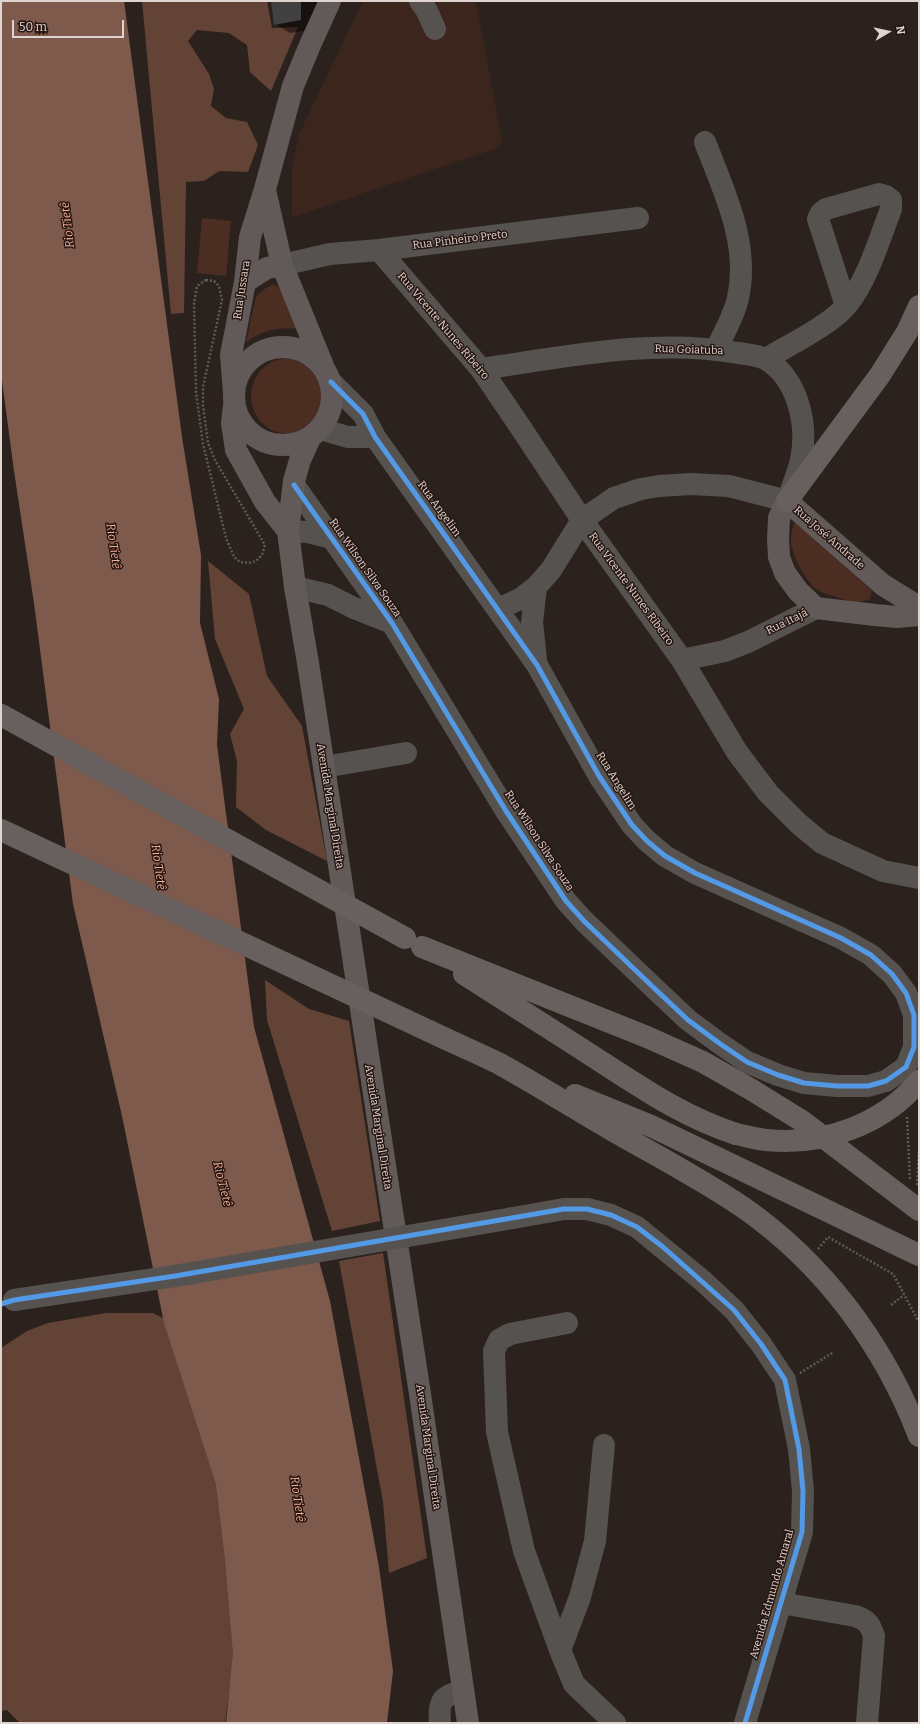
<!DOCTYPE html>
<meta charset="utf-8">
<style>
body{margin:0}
#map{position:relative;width:920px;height:1724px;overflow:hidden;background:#2b221e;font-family:Bitter,serif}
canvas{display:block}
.frame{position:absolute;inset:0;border:2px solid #e0d4d0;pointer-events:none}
.north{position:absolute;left:868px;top:12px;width:40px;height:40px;-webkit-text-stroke:3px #261510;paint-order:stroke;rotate:81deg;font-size:11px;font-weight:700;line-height:16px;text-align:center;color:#e0d4d0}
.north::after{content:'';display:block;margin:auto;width:14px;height:18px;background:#e0d4d0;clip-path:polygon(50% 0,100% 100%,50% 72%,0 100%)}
.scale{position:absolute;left:12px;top:20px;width:112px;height:18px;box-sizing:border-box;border:2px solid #e0d4d0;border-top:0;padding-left:5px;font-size:12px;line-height:14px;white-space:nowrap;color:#e0d4d0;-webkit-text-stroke:3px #261510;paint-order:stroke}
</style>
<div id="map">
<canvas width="920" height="1724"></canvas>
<div class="frame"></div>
<div class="north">N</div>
<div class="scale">50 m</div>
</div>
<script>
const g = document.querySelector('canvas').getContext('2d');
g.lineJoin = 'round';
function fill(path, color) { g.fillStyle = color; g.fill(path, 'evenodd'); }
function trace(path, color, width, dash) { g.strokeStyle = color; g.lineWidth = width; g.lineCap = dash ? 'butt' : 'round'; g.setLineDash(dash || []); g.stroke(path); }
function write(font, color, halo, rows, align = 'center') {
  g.font = font + ' Bitter,serif'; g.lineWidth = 3; g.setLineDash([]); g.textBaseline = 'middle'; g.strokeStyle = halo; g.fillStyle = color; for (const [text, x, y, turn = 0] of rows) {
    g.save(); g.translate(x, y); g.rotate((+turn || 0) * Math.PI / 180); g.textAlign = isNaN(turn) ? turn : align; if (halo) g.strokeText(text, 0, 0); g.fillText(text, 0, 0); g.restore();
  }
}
const built = new Path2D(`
 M363,1h113l26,141 -7,7 -203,68v-51l8,-34z`);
const green = new Path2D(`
 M202,218l29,3 -5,55 -29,-3z
 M274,284l14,11 14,34c-21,-2 -40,0 -56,14l10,-47 10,-8z
 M251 396a38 38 0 1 1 76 0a38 38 0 1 1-76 0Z
 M795,521l77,70 -2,8c-13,5 -20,3 -33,-2 -7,-2 -16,-4 -22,-9 -10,-8 -25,-37 -24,-49 0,-6 2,-12 4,-18z`);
const forest = new Path2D(`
 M142,1h125l5,27 26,-1 -27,64 -21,-19 -3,-27 -18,-12 -32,-3 -9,11 21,33 5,15 -3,17 15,12 21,4 11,23 -10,27 -29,-1 -15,10 -18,1 -2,131 -13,1z
 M208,561l41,33 18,82 35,50 25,135 -61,-31 -30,-23 1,-46 -7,-27 14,-25 -29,-70z
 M265,980l44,29 40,12 31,200 -48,10 -65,-211z
 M383,1253l44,305 -38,15 -6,-71 -44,-241z
 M106,1313h47l12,6 45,99 27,215 -12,90h-205l-13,-13 -6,1v-363l26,-17 21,-8z`);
const water = new Path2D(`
 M1,1h123l58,436 19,118 -1,68 19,76 -2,46 37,282 76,274 49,266 14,104 -6,52h-161l7,-70 -8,-94 -9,-75 -52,-161 -42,-207 -49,-212 -39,-301 -20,-132 -13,-98z`);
const shadow = new Path2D(`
 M272,1h45l-1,28 -26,4 -15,-9z`);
const building = new Path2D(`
 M271,1h30v19l-27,5z`);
const path = new Path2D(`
 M206,280l8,1 5,5 3,14 -19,87v19l5,37 7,17 50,85 -3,10 -6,6 -7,2 -9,-1 -6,-5 -8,-19 -23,-94 -7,-52 -2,-88 3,-18z
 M907,1117l3,63
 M917,1185l2,-35
 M818,1249l10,-12 65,37 26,48
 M891,1305l13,-10
 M800,1373l34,-21`);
const minor = new Path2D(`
 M420,1l7,10 8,18
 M705,142c19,49 45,102 33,156 -4,18 -14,35 -22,51
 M379,250l102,119 38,56 63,95 100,140 55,92 31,41 31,31 23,19 61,28 36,7
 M282,265l48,-11 49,-4 259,-32
 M766,359c21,-13 66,-35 81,-54 21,-26 32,-65 44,-96v-9l-5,-4 -7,-2 -53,15 -5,4 -3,6 3,9 25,78
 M481,369c84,-12 172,-31 257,-16 9,1 21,2 29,7 30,19 40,61 35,94 -2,16 -10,32 -15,47l-58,-15 -38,-2 -32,2 -18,3 -27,9 -32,22 -31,50 -15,17 -16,12 -22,10
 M320,429l28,8h27
 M294,485l98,138 114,188 60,90 18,20 70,67 34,32 31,23 28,19 31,13 26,8 33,3h31l18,-5 20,-14 8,-20v-32l-8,-22 -14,-19 -21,-19 -30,-17 -146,-65 -30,-17 -18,-15 -15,-16 -33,-49 -62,-111 -162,-228 -12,-23 -32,-32
 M288,531l20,1 24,6
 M295,587l33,8 26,13 38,15
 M536,660l-4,-38 4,-35
 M682,660l43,-9 23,-9 68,-34
 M324,767l82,-14
 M513,1218l51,-9h23l24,6 26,12 66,54 31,29 27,34 24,36 14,69 4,42 -1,41 -57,191
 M567,1323l-57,11 -11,6 -5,11 3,81 27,119 36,99 14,34 41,39
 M781,1603l74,13c12,4 15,8 19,20l-7,87
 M560,1650l20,-53 15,-56 9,-96
 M440,1723c-2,-22 2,-28 23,-32`);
const major = new Path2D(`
 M265,190l17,75 41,101
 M245,282l22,-14 15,-3
 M234 396a49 49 0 1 1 98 0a49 49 0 1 1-98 0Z
 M234,393l-3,-38 14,-73 5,-45 15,-48 28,-103 17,-41 20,-44
 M234,406l-2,17 4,27 29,52 23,29
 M310,438l-10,22 -6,21 -6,50 7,56 13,76 112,731 48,329
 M919,607l-36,-22 -96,-84 -8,17 -1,21 1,18 6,16 13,18 18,17 59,7 22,2 22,-2`);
const highway = new Path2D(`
 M787,501l93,-126 27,-43 12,-26
 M422,947l225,90 56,25 49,28 50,31 117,89
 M464,974c45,29 90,57 136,87 45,29 84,56 136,73
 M429,1031c23,11 46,21 69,32 40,22 79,47 119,70 42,24 86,47 127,75 80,56 140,137 175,228
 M575,1095l76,31 268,129`);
const minorBridge = new Path2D(`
 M14,1300l161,-24 338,-58`);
const highwayBridge = new Path2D(`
 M1,715l404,223
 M1,830l428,201
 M736,1134c10,2 20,5 30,6 56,6 117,-15 153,-59`);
const cycleway = new Path2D(`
 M294,485l98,138 114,188 60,90 18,20 70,67 34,32 31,23 28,19 31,13 26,8 33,3h31l18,-5 20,-14 8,-20v-32l-8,-22 -14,-19 -21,-19 -30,-17 -146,-65 -30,-17 -18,-15 -15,-16 -33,-49 -62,-111 -162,-228 -12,-23 -32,-32
 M1,1304l13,-4 161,-24 389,-67h23l24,6 26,12 26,20 71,63 27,34 24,36 14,69 4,42 -1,41 -57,191`);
const streetNames = [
 ["Rua Pinheiro Preto",460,240,-7],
 ["Rua Jussara",242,290,-81],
 ["Rua Vicente Nunes Ribeiro",443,326,50],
 ["Rua Goiatuba",689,350,2],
 ["Rua Angelim",439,509,54],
 ["Rua José Andrade",829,538,41],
 ["Rua Wilson Silva Souza",365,568,55],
 ["Rua Vicente Nunes Ribeiro",631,589,54],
 ["Rua Itajá",787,622,-26],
 ["Rua Angelim",616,781,58],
 ["Avenida Marginal Direita",330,806,81],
 ["Rua Wilson Silva Souza",539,841,57],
 ["Avenida Marginal Direita",378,1127,81],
 ["Avenida Marginal Direita",428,1447,82],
 ["Avenida Edmundo Amaral",772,1594,-74]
];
const waterNames = [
 ["Rio Tietê",68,225,-97],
 ["Rio Tietê",113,546,82],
 ["Rio Tietê",158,867,82],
 ["Rio Tietê",222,1184,76],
 ["Rio Tietê",297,1499,82]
];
fill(built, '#3b251d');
fill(green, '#4b2d22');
fill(forest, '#644337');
fill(water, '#7e5a4d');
fill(shadow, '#0007');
fill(building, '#414141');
trace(path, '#5e5957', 2.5, [2, 2]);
trace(minor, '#565250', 22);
trace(major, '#615a59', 22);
trace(highway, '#67605e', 22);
trace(minorBridge, '#565250', 22);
trace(highwayBridge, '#67605e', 22);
trace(cycleway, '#5399e6', 5);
write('11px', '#e0d4d0', '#261510', streetNames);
write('italic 12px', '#f3b098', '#261510', waterNames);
</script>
